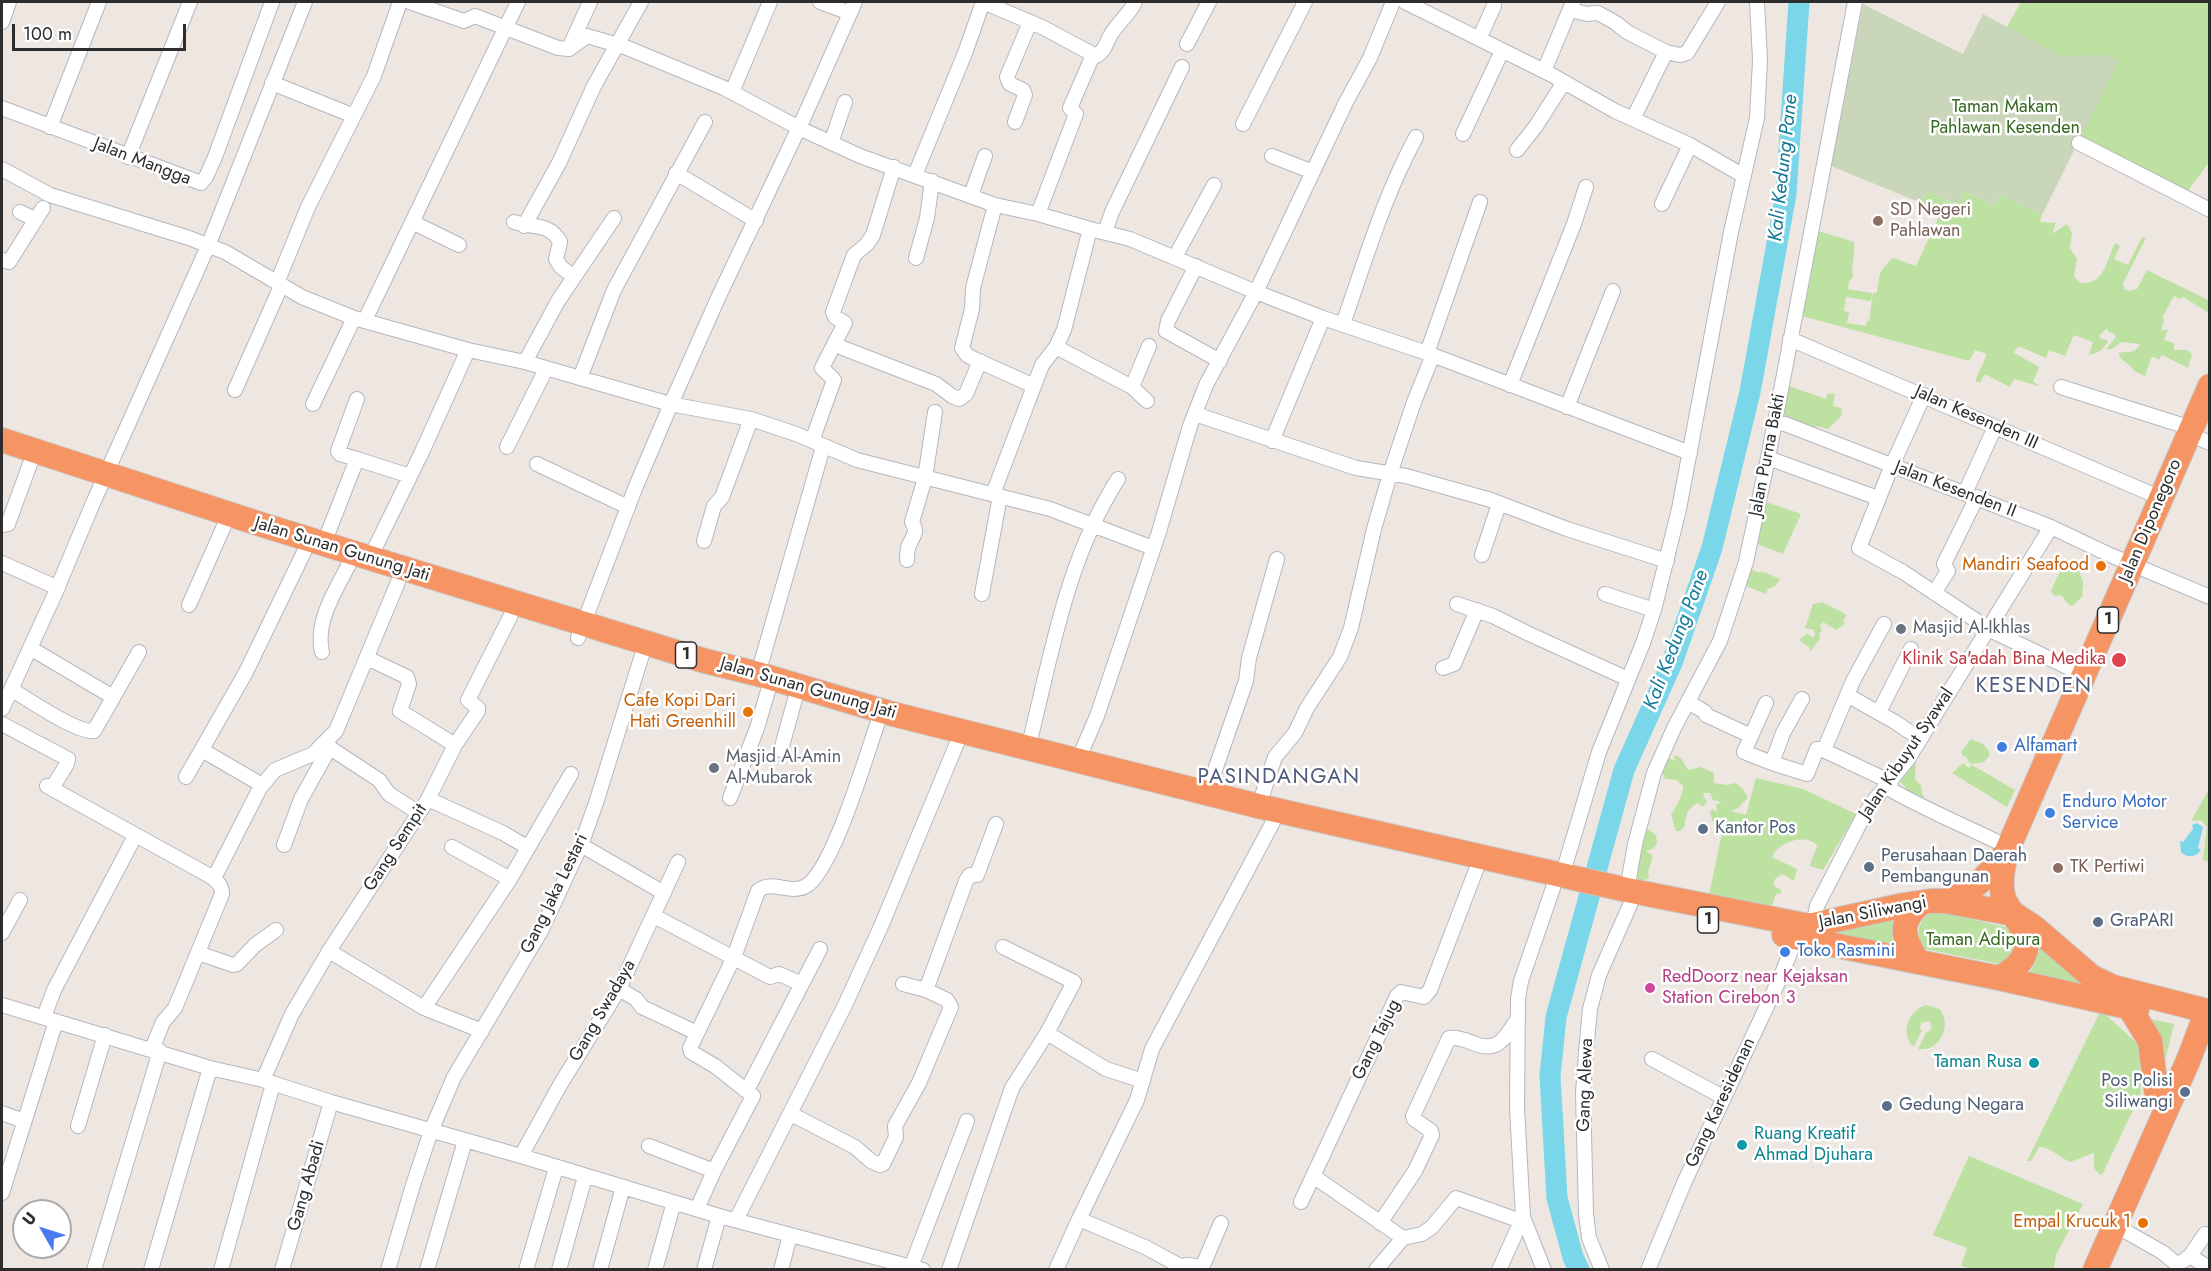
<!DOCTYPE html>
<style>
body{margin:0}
#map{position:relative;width:2211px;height:1271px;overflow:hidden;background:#eee7e1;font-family:Jost,sans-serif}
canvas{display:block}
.frame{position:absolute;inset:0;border:3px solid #2d2d2d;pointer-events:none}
.north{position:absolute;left:12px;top:1199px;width:60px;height:60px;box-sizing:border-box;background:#fff;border:2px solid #ababab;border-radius:50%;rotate:309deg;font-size:16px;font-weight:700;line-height:24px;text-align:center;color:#2d2d2d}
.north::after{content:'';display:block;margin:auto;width:21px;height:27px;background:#4a7af1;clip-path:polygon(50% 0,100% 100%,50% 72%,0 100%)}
.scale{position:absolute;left:12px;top:24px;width:174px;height:27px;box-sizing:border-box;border:3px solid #2d2d2d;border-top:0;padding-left:8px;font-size:18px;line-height:21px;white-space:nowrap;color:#2d2d2d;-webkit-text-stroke:4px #fff;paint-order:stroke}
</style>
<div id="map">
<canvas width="2211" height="1271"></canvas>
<div class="frame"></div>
<div class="north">U</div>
<div class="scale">100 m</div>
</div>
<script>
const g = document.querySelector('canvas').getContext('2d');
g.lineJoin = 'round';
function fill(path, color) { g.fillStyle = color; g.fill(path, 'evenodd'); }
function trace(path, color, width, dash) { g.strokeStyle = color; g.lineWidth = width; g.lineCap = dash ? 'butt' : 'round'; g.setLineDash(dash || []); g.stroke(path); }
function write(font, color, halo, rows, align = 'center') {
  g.font = font + ' Jost,sans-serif'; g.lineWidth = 5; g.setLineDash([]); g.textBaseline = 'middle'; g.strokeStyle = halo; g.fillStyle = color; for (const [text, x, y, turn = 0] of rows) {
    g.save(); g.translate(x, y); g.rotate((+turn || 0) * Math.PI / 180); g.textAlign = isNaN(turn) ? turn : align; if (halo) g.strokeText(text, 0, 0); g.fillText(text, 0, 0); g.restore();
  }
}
const green = new Path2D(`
 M2021,2h188v160l-21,29 -108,-54 38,-77 -14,-5 -9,16 -90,-41z
 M1929,191l27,14 8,-14 30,15 6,-12 42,21 -2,5 1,2 15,1 -4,11 15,-10 5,9 -2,15 7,11 -3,17 6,7c25,2 26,-22 35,-40l5,3 -6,13 14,6 14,-28 4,1 -23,45 1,6 6,2 7,-2 10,-19 63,31 -1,12 -26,-16 -4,2 -5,-3 -12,22 2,2 -3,11 7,-2 -4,11 10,3v7h13l5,4 -4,14 -26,-13 -3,5 -5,-3 -3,1 -6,18 -11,-5c-3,-8 -15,-10 -15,-18 8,-2 17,1 21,-9l-19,-2 -9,7h-6l10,-12 -3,-4 -5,-1 -1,-4 -7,7v3l8,3c-3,8 -12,13 -19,14l4,-13 -19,-7 -9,21 -16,-6 -3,8 -28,-12 -4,7 25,14 -6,15 6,3 -1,1 -24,-7 -4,8 -25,-13 -5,9 -5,-2 12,-27 -12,-4 -6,11 -171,-46 17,-85 39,12c2,12 -4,23 -1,35l-4,5 -1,7 24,4 -1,8 -25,-4 -2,14 5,1 -2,11 19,3 1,-5h2l4,-28 4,-1c4,-23 1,-19 16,-34l23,8 25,-54 -22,-10z
 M1789,386l37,13 2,-6 7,1 -2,12 8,2 1,7 -14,14 -11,-3 -3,5 -33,-13z
 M1766,502l35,12 -18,40 -26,-10z
 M2069,559l10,6c-1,7 2,10 4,17 1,6 -2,8 0,14l-11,10 -5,-3 -6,-8 -7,1 -3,-5c5,-12 10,-23 18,-32z
 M1750,569l10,4 1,-2 19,8 -5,7 -7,3 -2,5 -20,-8z
 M1822,602l22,11 2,3 -3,6 2,2 -9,6 -13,-8 -3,4 2,5 -3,2 1,5 -9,13 -3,-5 -7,-4 -1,-3 7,-5 5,3 3,-1 -1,-6 -9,-2 8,-24z
 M1971,739l12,5 6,7v5l-5,6 -14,2 -4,-7 -3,-1 -2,-4z
 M1675,755l6,3 7,12 13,-3 13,6v10l13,2 9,-2 7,6 5,9 -10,10 -7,3 15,4 10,-37 47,11 53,25 -33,56 -13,-4c1,-8 6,-13 7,-21 -12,-12 -39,-3 -45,12l25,12 -3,12 -12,-7 -8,6v6l6,3 2,4 -6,1 -5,14 -62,-13 15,-71 -4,-3 -3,2 -4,-1 -3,-9 2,-4 5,3 -1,-7 6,-3 -9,-2 -3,-7h-6l-1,2 4,7 -4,5 -5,-4c-11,6 -12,11 -13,23l-5,5h-4l-5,-16c4,-7 13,-21 12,-29l-6,-6 -12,-1 -3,-9 6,-12 9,3 -4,-4z
 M1916,759l-1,21 6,5 1,8 4,8 -16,-8 -12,-14 13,-18z
 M1963,763l6,5 3,-3 43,25 -8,17 -55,-34z
 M2209,789v73l-6,-2 4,-33 -6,-7 -10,1z
 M1648,829l8,6 1,8 -3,5 -8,3 7,5 -5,16 1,6 -4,2 -1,6 -12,-7 11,-49z
 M1929,913l21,1 59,14c10,16 5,26 -9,36l-75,-15c-11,-11 -7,-27 4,-36z
 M1898,916l3,36 -83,-21z
 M2041,943l53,45 -67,-11 8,-14z
 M1926,1005l14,4c12,17 0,43 -22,40l8,-17h2l4,-4 -3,-7 -8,2 -1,6 2,1 -8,17c-15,-13 -5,-37 12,-42z
 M2099,1014h6l34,31 2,48 -39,82c-12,-6 -7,-12 -8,-22l-24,9c-11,-5 -21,-16 -31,-15l-8,14h-4z
 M2150,1019l24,5 -12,49z
 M1969,1156l114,48 -27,51 -2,14h-82l-11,-3 6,-18 -34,-13z`);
const cemetery = new Path2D(`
 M1863,4l100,50 20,-40 79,42 42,-1 15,5 -77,155 -42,-21 -6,12 -30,-15 -7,14 -28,-14 -10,11 -88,-36z`);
const water = new Path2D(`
 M2197,823l6,4 -5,21 3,2c-5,7 -13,9 -20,2l-1,-11 3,1 10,-13 -1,-4z`);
const river = new Path2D(`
 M1579,1270l-6,-13 -16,-59 -7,-122 6,-59 68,-247 48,-107 40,-115 38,-156 36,-198 13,-192`);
const street = new Path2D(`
 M409,2l55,19 11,-5 83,32 11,1 18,-13 38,11 99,41 75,40 61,28 135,49 43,9 52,15 -26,101 -8,17 -14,18 -49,129
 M820,2l30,11
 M983,2l59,25 54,29c8,-4 10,-12 14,-20 7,-13 19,-21 25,-34
 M1405,2l145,72 65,37 75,34 54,31
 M1571,10l16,4 11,-1 18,10 11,9 39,20
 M2,22l7,-20
 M1479,39l15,-33
 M1187,44l22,-42
 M570,46l20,-44
 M1544,71l29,-69
 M272,83l82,33
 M732,92l38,-90
 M2,108l199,75 5,-6 9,-20 57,-155
 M1633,119l33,-67 14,3 7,-2 31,-51
 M1015,122l10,-27 -2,-5 -13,-6 -3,-7 23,-55
 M1243,124l62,-122
 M50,127l49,-125
 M1463,134l39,-83
 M831,143l14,-41
 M2079,143l131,67
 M1517,150l19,-24 28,-44
 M1272,156l41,16
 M128,157l62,-155
 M2,169l48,26 139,43 36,14 77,45 52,21 114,32 57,12 145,42 81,15 45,15 61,26 193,49 103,39
 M676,173l80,48
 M915,175l50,-122 18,-51
 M971,195l14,-39
 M1662,204l28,-59
 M995,205l-22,83 -1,21 -10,39 5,7 7,4 60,27
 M20,212l16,8
 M1038,214l38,-100 -6,-6 23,-53
 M412,222l47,23
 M514,222c16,6 36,0 46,20l-4,17 5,8 13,10
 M524,226l35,-63 35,-77 47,-84
 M1090,229l40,10 126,53 90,-190 24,-44 23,-56
 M1105,232l7,-20 70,-145
 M1175,257l39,-72
 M916,258l11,-40 5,-37
 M2,260l7,2 34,-54
 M1196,266l-28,55 -2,10 54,30
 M277,283l31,-76 66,-131 26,-74
 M365,320l153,-318
 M1343,324c22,-63 41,-128 73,-187
 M1790,339l371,159
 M835,345l101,39 16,12 7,3 7,-5 14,-33
 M1056,347l76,40 15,14
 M1427,353l53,-151
 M525,362l33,-61 56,-83
 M580,378l34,-88 91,-168
 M1510,385l64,-161 12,-37
 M1132,387l17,-41
 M2061,387l130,41
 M235,390l46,-104
 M1924,395l-34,75 -31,78 44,24 89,59 92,44
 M313,404l41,-86
 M1567,407l46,-116
 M1195,414l161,54 50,8 85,24 76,29 100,32
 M1775,423l10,1 266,103 59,28 100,42
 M2189,434l21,9
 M812,441l22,-61 -12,-12 23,-45 -10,-6 -2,-5 21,-57 13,-11 6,-9 21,-68
 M1272,441l51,-123
 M507,447l39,-78
 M1768,458l110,40
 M357,459l53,17
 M537,464l91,43
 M1965,493l30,-66
 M2,525l6,-1 22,-60
 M704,541l10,-35 8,-9 29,-78
 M324,543l33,-84 -17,-5 -2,-3 19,-52
 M1482,555l17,-51
 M370,558l51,-104 47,-104
 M907,560c0,-4 0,-11 2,-15 5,-10 9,-13 3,-23l13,-44 10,-66
 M2,563l56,25
 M1934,593l14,-22 -4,-7 33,-67
 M982,594l18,-98
 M1605,594l49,16
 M1457,604l36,12 34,17 101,46
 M189,605l35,-79
 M578,638l58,-152 35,-82 47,-106 86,-181 51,-115
 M30,648l83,49
 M322,652c-8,-34 19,-69 32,-98
 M367,658l40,19 2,7 -9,27 55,34
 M1443,668l11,-4 23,-54
 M758,674l65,-227
 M11,689c16,10 66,44 83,42l45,-79
 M1847,695l48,27 25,17
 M1802,699l-19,34 -11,30 35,11 10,-25h4l70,33
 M1688,702l17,10 1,3 45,21
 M1766,703l-22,49 28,11
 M2,709l52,-113 39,-93 115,-257 97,-244
 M1879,712l32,-63
 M2,724l66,35 -1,5 -15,24
 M324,744l55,36 10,14 30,19
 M1028,749c23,-92 38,-189 90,-270
 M202,750l60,35
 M781,750l14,-51
 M1824,750l29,-69 31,-57
 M1078,760l19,-44 28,-83 33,-98 32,-109 16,-41 50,-93 67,26 104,35 263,100
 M186,777l60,-105 58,-120
 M47,786l163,90c7,5 12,9 12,18l-47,114 -12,14 -11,27
 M1886,787c39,23 82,40 122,60
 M1207,793l39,-112 3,-23 28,-99
 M730,798l27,-70 11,-37
 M428,799l75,34 24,14
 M1257,811l18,-54 20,-24 12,-25 33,-51 11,-29 23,-99 16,-55 24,-72 19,-47
 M284,845l17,-46 29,-52
 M581,845l83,48
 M452,847l58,32
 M1562,876l37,-124 44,-109 11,-33 25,-101 52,-277 26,-114 3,-58 -3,-58
 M214,878l46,-90 15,-18 38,-16 23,-23 62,-149
 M1627,890l8,-46 19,-71 20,-45 46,-87 26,-79 22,-104 87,-456
 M654,916l116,61 9,-3 23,10
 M1813,925l4,-19 45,-87 11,-17 35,-43 143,-232
 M2,933l18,-33
 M329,951l95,57 58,23
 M198,953l35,12 4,-1 18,-19 21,-15
 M619,989l17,10 6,8 55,26
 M926,990l40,-109 4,-6h7l19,-51
 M2,1005l208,63 53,12 68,22 190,54 198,60 204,54
 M424,1008l86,-129 61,-105
 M44,1017l10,-27 81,-154
 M1047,1033l59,36 37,12
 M1652,1059l71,38
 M263,1080l29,-66 37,-63 99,-152 27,-54 23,-34v-3l-10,-8 42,-83
 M747,1090l73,-141
 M2,1113l22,8
 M791,1114l64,33 16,14 9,4 3,-1 13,-27 -1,-11 24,-43 32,-76 -4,-7 -21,-10 -23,-6
 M78,1126l27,-91
 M649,1146l65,25 -17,38
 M521,1156l39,-71 59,-96 59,-127
 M714,1171l39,-75 -38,-30 -24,-14 -1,-4 44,-91 24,-66c13,-12 32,4 48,-5 27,-16 60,-130 72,-164
 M1313,1176l90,62
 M2,1193l54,-172
 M1301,1202l96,-206 4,-4 23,5 6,-7 46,-120
 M1523,1217l21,53
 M1079,1219l66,28 35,19 9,-1 11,2 4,-4 17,-40
 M736,1220l109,-215 37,-81 80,-193
 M1380,1223l35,-52 17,-36 -1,-4 -17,-12 -1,-3 36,-78c8,-1 16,2 24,5 25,11 33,-6 45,-25
 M2116,1226l46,26 16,13
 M2190,1256l15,-22
 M2183,1261l7,-5 2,1 18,12
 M911,1267l56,-146
 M94,1270l66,-219
 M151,1270l59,-202
 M221,1270l52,-186
 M282,1270l49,-168
 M388,1270l25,-85 18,-54 23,-54 87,-146 40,-86 15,-42 50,-161
 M427,1270l38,-129
 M526,1270l30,-102
 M559,1270l26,-93
 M600,1270l23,-83
 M655,1270l19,-68
 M704,1270l15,-54
 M781,1270l9,-35
 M949,1270l63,-182 35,-55 27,-51 -71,-35
 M1056,1270l23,-51 58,-119 15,-51 121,-227
 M1376,1270l27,-32 19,-4 10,-7 24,-29 65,23
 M1499,1270l24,-53 -6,-109 1,-109 3,-18 32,-93
 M1602,1270l-13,-32 -3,-24 -3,-121 3,-41 4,-43 9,-34 31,-70
 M1648,1270l36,-87 97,-207 15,-38`);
const highway = new Path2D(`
 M2,440l264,86 439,135 53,13 131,39 369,93 369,84 177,35h9l91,-20 27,-4h14l69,13 21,14 57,49 21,10 94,24 -19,50 -93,209
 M1945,901c28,-8 43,-26 60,-47
 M1784,935l215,43 138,31
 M1918,962c-15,-24 -21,-39 3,-59
 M1999,978c30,-16 35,-34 16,-61 -4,-7 -10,-13 -12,-21 -3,-15 0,-29 3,-43l204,-467
 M2129,1007l21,34 7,56`);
const markers = [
 [1878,221,6,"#8d6e63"],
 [2101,566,6,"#e8710a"],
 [1901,629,6,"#6b7280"],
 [2119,660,8,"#e0444e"],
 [748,712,6,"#e8710a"],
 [2002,747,6,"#3f7fe0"],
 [714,768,6,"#6b7280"],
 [2050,813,6,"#3f7fe0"],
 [1703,829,6,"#5c6f8a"],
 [1869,867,6,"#5c6f8a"],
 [2058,868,6,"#8d6e63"],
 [2098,922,6,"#5c6f8a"],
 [1785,952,6,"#3f7fe0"],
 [1650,988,6,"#d1479c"],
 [2034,1063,6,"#0f9aa8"],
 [2185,1092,6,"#5c6f8a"],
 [1887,1106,6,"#5c6f8a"],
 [1742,1145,6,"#0f9aa8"],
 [2143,1223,6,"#e8710a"]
];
const shields = [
 [2108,620,21],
 [686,655,21],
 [1708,920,21]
];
const shieldNames = [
 ["1",2108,620],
 ["1",686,655],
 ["1",1708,920]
];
const parkNames = [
 ["Taman Makam",2005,108],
 ["Pahlawan Kesenden",2005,129],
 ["Taman Adipura",1983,941]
];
const streetNames = [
 ["Jalan Mangga",142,162,21],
 ["Jalan Kesenden III",1976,418,24],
 ["Jalan Purna Bakti",1768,455,-79],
 ["Jalan Kesenden II",1955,490,21],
 ["Jalan Diponegoro",2151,521,-67],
 ["Jalan Sunan Gunung Jati",342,550,17],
 ["Jalan Sunan Gunung Jati",808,689,16],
 ["Jalan Kibuyut Syawal",1907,754,-56],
 ["Gang Sempit",396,848,-57],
 ["Gang Jaka Lestari",555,894,-64],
 ["Jalan Siliwangi",1873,913,-11],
 ["Gang Swadaya",603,1011,-60],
 ["Gang Tajug",1377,1040,-64],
 ["Gang Alewa",1586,1085,-88],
 ["Gang Karesidenan",1721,1103,-65],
 ["Gang Abadi",307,1186,-74]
];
const educationNames = [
 ["SD Negeri",1890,211],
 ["Pahlawan",1890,232],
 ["TK Pertiwi",2070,868]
];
const foodNames = [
 ["Mandiri Seafood",2089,566],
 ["Cafe Kopi Dari",736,702],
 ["Hati Greenhill",736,723],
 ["Empal Krucuk 1",2131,1223]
];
const worshipNames = [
 ["Masjid Al-Ikhlas",1913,629],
 ["Masjid Al-Amin",726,758],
 ["Al-Mubarok",726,779]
];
const healthNames = [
 ["Klinik Sa'adah Bina Medika",2106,660]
];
const shopNames = [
 ["Alfamart",2014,747],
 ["Enduro Motor",2062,803],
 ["Service",2062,824],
 ["Toko Rasmini",1797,952]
];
const serviceNames = [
 ["Kantor Pos",1715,829],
 ["Perusahaan Daerah",1881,857],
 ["Pembangunan",1881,878],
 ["GraPARI",2110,922],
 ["Pos Polisi",2173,1082,"right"],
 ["Siliwangi",2173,1103,"right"],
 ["Gedung Negara",1899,1106]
];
const hotelNames = [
 ["RedDoorz near Kejaksan",1662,978],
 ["Station Cirebon 3",1662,999]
];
const cultureNames = [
 ["Taman Rusa",2022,1063],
 ["Ruang Kreatif",1754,1135,"left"],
 ["Ahmad Djuhara",1754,1156,"left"]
];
const waterNames = [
 ["Kali Kedung Pane",1784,168,-84],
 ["Kali Kedung Pane",1677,640,-69]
];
const quarterNames = [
 ["KESENDEN",2034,687],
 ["PASINDANGAN",1279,778]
];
fill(green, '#bde1a0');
fill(cemetery, '#cad6b9');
fill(water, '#7ad6e9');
trace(river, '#7ad6e9', 21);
trace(street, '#b4b7bf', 16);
trace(highway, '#c8c8c8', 26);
trace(street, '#fff', 14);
trace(highway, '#f69463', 24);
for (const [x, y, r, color] of markers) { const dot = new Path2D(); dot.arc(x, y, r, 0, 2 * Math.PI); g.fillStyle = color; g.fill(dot); trace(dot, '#fff', 2); }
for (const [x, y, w] of shields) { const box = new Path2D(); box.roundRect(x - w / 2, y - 13, w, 26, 4.5); g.fillStyle = '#fff'; g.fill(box); trace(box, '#2d2d2d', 1.5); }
write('bold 16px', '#2d2d2d', null, shieldNames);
write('18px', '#35681f', '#fff', parkNames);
write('18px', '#2d2d2d', '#fff', streetNames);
write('18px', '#785e54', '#fff', educationNames, 'left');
write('18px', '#c56008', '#fff', foodNames, 'right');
write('18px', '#5b616d', '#fff', worshipNames, 'left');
write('18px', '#be3a42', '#fff', healthNames, 'right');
write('18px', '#366cbe', '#fff', shopNames, 'left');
write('18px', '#4e5e75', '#fff', serviceNames, 'left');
write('18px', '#b23c85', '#fff', hotelNames, 'left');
write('18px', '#0d838f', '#fff', cultureNames, 'right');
write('italic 20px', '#157999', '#fff', waterNames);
g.letterSpacing = '1.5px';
write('21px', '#4f5b7c', '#fff', quarterNames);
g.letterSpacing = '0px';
</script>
